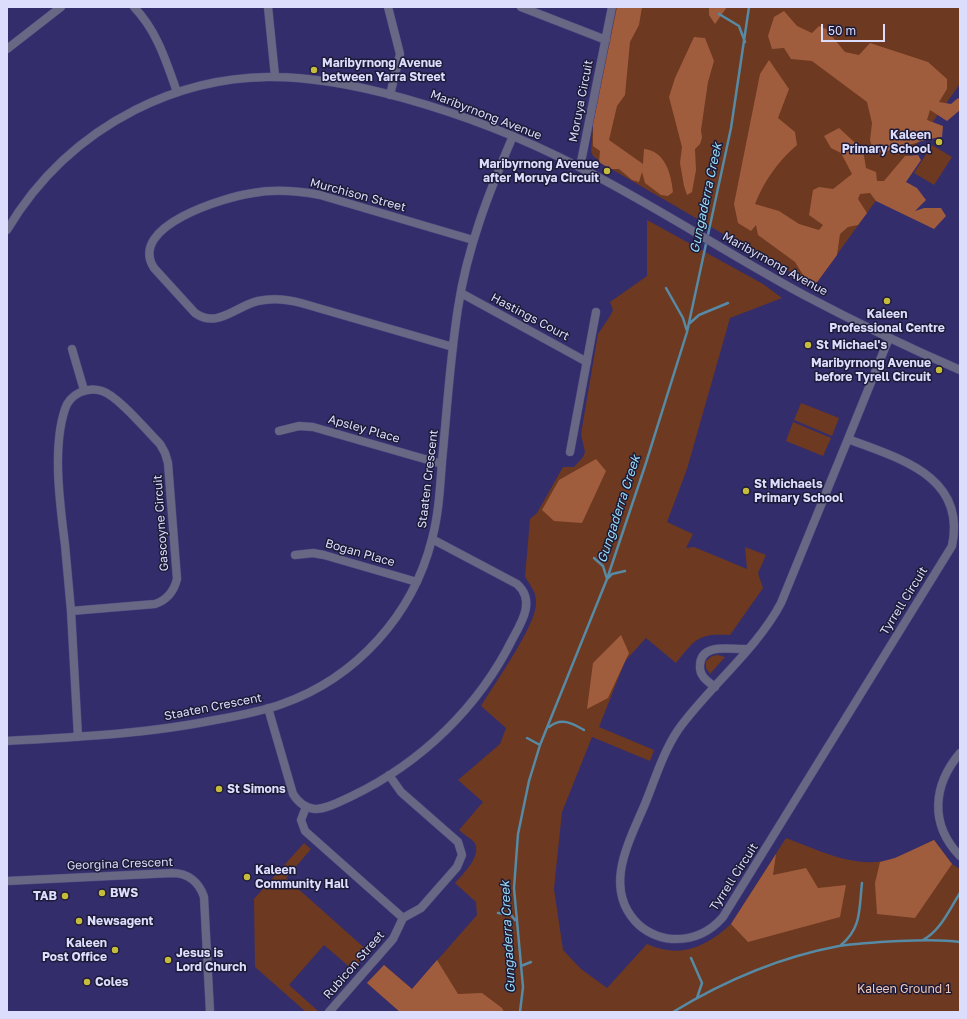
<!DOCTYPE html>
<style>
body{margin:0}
#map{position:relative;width:967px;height:1019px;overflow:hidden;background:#342d6b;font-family:"Golos Text",sans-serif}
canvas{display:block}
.frame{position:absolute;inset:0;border:8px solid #dcddfc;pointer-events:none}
.scale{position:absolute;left:821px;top:24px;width:64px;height:18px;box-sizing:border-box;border:2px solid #dcddfc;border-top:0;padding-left:5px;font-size:12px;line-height:14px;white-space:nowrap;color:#dcddfc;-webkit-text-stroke:3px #1d1b37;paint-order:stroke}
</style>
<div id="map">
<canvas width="967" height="1019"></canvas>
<div class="frame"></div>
<div class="scale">50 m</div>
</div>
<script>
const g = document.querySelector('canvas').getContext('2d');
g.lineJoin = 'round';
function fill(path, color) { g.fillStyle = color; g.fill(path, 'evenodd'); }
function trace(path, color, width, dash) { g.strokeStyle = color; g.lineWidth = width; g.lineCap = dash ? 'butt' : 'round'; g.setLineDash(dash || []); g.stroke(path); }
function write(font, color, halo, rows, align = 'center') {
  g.font = font + ' "Golos Text",sans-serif'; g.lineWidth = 3; g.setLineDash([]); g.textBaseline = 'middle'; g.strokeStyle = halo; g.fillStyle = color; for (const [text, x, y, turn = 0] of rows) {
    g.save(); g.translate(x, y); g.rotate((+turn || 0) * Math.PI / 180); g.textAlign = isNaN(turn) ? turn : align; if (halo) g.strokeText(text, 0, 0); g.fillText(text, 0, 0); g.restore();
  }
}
const green = new Path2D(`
 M615,7h345v77l-145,201 -40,-21 -167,-97 -15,-11 -2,-5 2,-27z
 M932,145l20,12 -18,28 -20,-12z
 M647,220l116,64 19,14 -52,20 -43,151 -20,53 26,12 -7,14 8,-1 53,22 -2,-22 21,8 -8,18 5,15 -33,47c-32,-2 -35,4 -54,28l-30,-25 -21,23 -26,66 55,23 -4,11 -58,-24 -30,75 -8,77 9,61 18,19 26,19 40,-44c33,15 59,3 84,-20l55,-86c35,13 72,33 109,20 13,-5 26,-12 39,-18l18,24 8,5v143h-560l-33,-29 17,-18 28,24 65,-74 -1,-13 -21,-19c8,-9 28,-28 19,-41 -4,-4 -11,-8 -15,-12l24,-28 -25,-22 42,-36 6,-16 -25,-22c14,-23 53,-78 55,-101 1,-12 -5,-19 -11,-28l5,-58 7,-6 26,-46h11l9,-10 2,-5 -4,-18 17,-100 12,-18 3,-6 -3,-8 37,-26z
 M801,403l38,15 -7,18 -38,-16z
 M793,422l38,16 -8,18 -37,-15z
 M718,655l7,2 -15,17 -4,-6v-7l6,-5z
 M304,843l7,6 -25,29 83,74 -16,18 -29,-25 -35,40 29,26 -12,1 -51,-45 -1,-68z`);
const forest = new Path2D(`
 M617,7h25l-3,18 -9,17 -5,53 -8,11 -8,34 34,24 1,-15c21,2 27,24 29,43l-5,4 -7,-1 -16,-12 -3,-11 -3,10 -7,-2 -13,-11h-9l-11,-7 1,-11 -7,-5v-22z
 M709,7h18l-12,17 -6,-9z
 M784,11l13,15 15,7 7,-7 7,3 19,23 14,3 11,-12 58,19 19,17v10l-8,13 12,2 7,-6 2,2v10l-13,11 -17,-11 -3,10 16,6 -1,11c-24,2 -49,17 -69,15l-3,-12 2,-17 -5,-21 -55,-41 -21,-2 -7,-11 -12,1 -4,-13 6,-19z
 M694,37l11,1 9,23 -6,21 -7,48 1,8 -2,6 -5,5 1,21 -4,22 -5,3 -3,-9 -4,-23 2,-16 -13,-50 6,-19z
 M769,60l20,29 -11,29 17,14 2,13c-19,16 -33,36 -42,59l24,7 20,13 20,6 4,-5 -14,-10 4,-25 6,-3 14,2 19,-15 -11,-21 -10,-5 -7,-12 15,-8 24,22 3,18 10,4 1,9h7l21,-25 13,-1 3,5 -15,22 11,6 9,12 -11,11 9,-3h17l5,8 -12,13 -58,-28 -6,-8 -10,1 -2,5 9,14 -9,12 -10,2 -8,7 -3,21 -22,30 -9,-5 -11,-18 -37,-27 -2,-10 -5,6 -13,-8 -4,-19 26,-130z
 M596,459l10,12 -24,52 -28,-2 -12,-11 17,-30z
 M621,635l8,18 -21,45 -21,11 6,-46z
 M934,840l18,24 -37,54 -38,-4 -2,-31 5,-21 15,-4z
 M776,854l-3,21 33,-7 12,20 28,-3 -6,32 -92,25 -17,-18z
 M437,960l21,34 24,-1 20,15 2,4h-104l-33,-29 17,-18 28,24z`);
const stream = new Path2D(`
 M719,14l20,12 6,16
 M666,288l17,30 4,13
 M690,323l9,-8 29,-12
 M594,558l9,8 4,13 5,-5 13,-3
 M549,727c12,-10 23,-4 35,3
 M527,738l13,7
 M498,913l13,2 4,5
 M923,940c18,-10 26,-30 37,-47
 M841,945c21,-17 18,-37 21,-62
 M691,958l11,25 -5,15
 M521,966l10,-4
 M520,1012l3,-25 -9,-99 4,-54 11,-53 11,-36 67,-166 38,-113 42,-134 44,-204 18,-121
 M673,1012c51,-31 107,-55 166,-66 20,-3 40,-4 60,-5 20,-1 42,-2 61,1`);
const minor = new Path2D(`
 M134,7c23,24 32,54 43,85
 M268,7l7,69
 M388,7l12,47 -10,41
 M521,7l85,33
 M7,49l54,-42
 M580,167l32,-160
 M7,230c31,-52 75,-93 128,-120 91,-46 174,-38 268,-12 61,17 120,40 176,69 77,39 149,87 225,128 51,27 103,52 156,75
 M461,293l126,69
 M453,347l-152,-44c-15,-4 -29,-5 -43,-2 -22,5 -41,28 -63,12l-41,-45c-27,-42 71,-71 99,-75 22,-4 45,-2 67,2l153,45
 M72,349l12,41
 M279,431l20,-5 14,1 129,37
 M848,439l-67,164c-24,46 -73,85 -103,127 -14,21 -22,46 -31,69 -15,38 -45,85 -12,122 9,10 23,17 37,18 20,1 38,-7 51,-22l229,-371c15,-71 -55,-88 -104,-107l41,-101
 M570,452l26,-140
 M295,555l18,-2 11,2 93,27
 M71,611c-2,-22 -4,-44 -6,-66 -5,-41 -13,-97 0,-136 5,-15 22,-23 37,-18 16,5 45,40 58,53l5,9 3,10 9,116c-3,12 -10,21 -22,25l-84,7 7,126
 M715,687c-8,-6 -16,-11 -15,-22 1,-23 32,-15 47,-16
 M268,708l25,86c5,8 12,14 22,15 12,0 26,-8 37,-13 69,-33 127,-89 161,-158 10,-18 22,-38 4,-54l-85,-45
 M7,741c70,-4 139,-7 208,-21 22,-4 45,-8 67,-16 74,-26 131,-89 150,-165 7,-26 8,-52 10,-78 5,-51 8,-102 16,-153 9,-60 31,-116 55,-172
 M960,753c-27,32 -31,71 0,103
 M306,807l-5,13 4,11 98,87
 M7,881l165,-8c16,0 27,9 32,24l6,115
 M329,1012l64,-73 10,-21 18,-10 36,-41 5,-12 -4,-13 -57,-50 -12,-17`);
const markers = [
 [314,70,4,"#c6bc3c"],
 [939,142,4,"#c6bc3c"],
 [607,171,4,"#c6bc3c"],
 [887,301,4,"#c6bc3c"],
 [808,345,4,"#c6bc3c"],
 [939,370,4,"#c6bc3c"],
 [746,491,4,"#c6bc3c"],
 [219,789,4,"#c6bc3c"],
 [247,877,4,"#c6bc3c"],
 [102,893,4,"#c6bc3c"],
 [65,896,4,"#c6bc3c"],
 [79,921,4,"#c6bc3c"],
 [115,950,4,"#c6bc3c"],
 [168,960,4,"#c6bc3c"],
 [87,982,4,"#c6bc3c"]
];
const poiNames = [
 ["Maribyrnong Avenue",322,63],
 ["between Yarra Street",322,77],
 ["Kaleen",931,135,"right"],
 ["Primary School",931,149,"right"],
 ["Maribyrnong Avenue",599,164,"right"],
 ["after Moruya Circuit",599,178,"right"],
 ["Kaleen",887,314,"center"],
 ["Professional Centre",887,328,"center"],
 ["St Michael's",816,345],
 ["Maribyrnong Avenue",931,363,"right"],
 ["before Tyrell Circuit",931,377,"right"],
 ["St Michaels",754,484],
 ["Primary School",754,498],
 ["St Simons",227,789],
 ["Kaleen",255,870],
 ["Community Hall",255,884],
 ["BWS",110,893],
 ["TAB",57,896,"right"],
 ["Newsagent",87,921],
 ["Kaleen",107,943,"right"],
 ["Post Office",107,957,"right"],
 ["Jesus is",176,953],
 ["Lord Church",176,967],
 ["Coles",95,982]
];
const streetNames = [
 ["Moruya Circuit",581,101,-79],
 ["Maribyrnong Avenue",486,115,21],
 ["Murchison Street",358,195,15],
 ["Maribyrnong Avenue",775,264,29],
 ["Hastings Court",530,317,28],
 ["Apsley Place",364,429,16],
 ["Staaten Crescent",428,479,-83],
 ["Gascoyne Circuit",161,523,-94],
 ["Bogan Place",360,553,16],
 ["Tyrrell Circuit",904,601,-58],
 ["Staaten Crescent",213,707,-11],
 ["Georgina Crescent",120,864,-2],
 ["Tyrrell Circuit",734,877,-57],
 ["Rubicon Street",354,965,-49]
];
const parkNames = [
 ["Kaleen Ground 1",904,989]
];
const waterNames = [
 ["Gungaderra Creek",706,198,-78],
 ["Gungaderra Creek",619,509,-72],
 ["Gungaderra Creek",508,937,-93]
];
fill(green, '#6d3920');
fill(forest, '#a05d3e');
trace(stream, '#578aa4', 2.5);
trace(minor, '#4f4982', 9);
trace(minor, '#686884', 8);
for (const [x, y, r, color] of markers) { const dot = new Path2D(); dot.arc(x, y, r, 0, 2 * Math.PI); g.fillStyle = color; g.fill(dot); trace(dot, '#1d1b37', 1.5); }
write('bold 12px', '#dcddfc', '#1d1b37', poiNames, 'left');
write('12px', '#dcddfc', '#1d1b37', streetNames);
write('12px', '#f1c9b8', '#1d1b37', parkNames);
write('italic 13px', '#97dbf6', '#1d1b37', waterNames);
</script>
